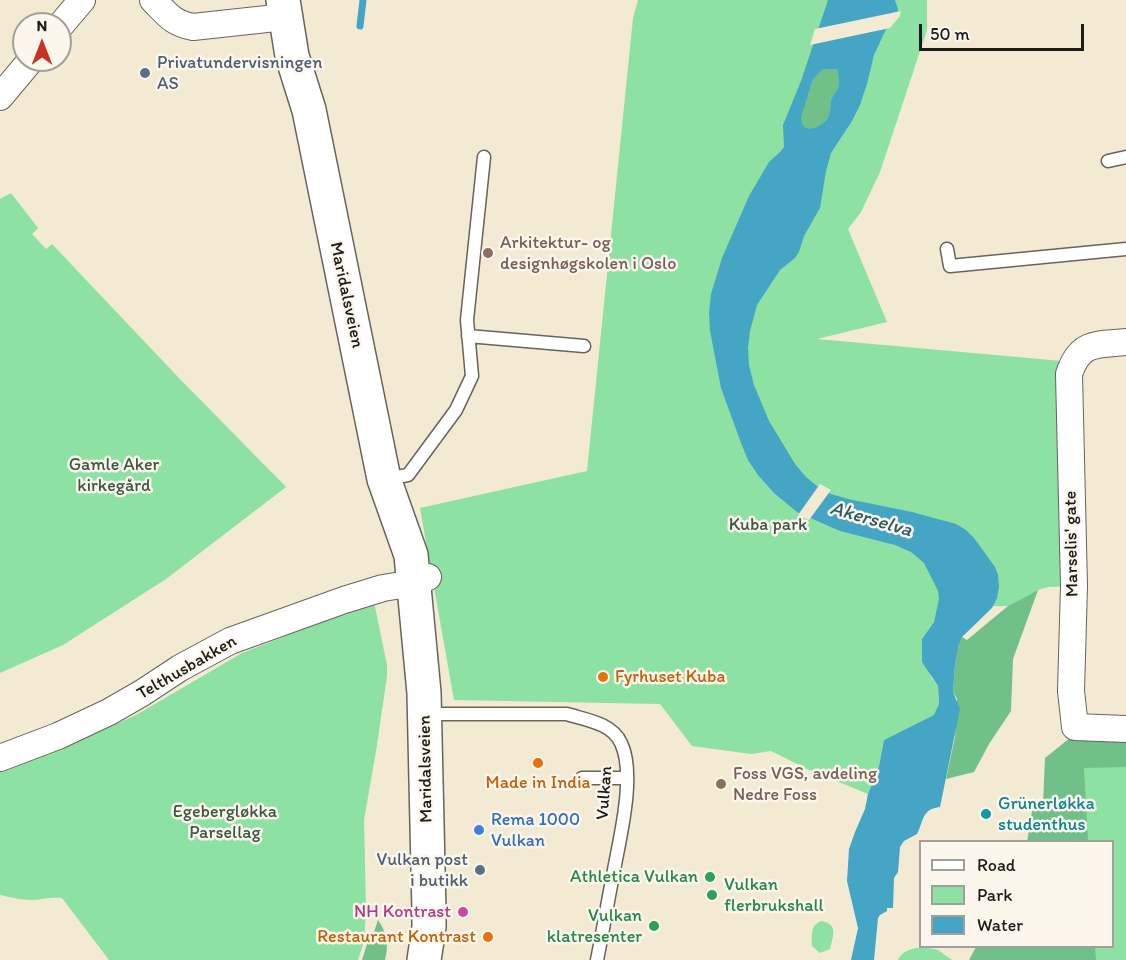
<!DOCTYPE html>
<meta charset="utf-8">
<style>
body{margin:0}
#map{position:relative;width:1126px;height:960px;overflow:hidden;background:#f2ead2;font-family:Itim,sans-serif}
canvas{display:block}
.legend{position:absolute;left:919px;top:840px;width:195px;height:108px;box-sizing:border-box;background:#fbf7ec;border:2px solid #a29f99;margin:0;padding:8px 10px;list-style:none;font-size:18px;color:#1c1c1c}
.legend li{display:flex;align-items:center;gap:12px;height:30px}
.legend b{width:30px;border:2px solid #a29f99}
.north{position:absolute;left:12px;top:12px;width:60px;height:60px;box-sizing:border-box;background:#fbf7ec;border:2px solid #a29f99;border-radius:50%;rotate:0deg;font-size:16px;font-weight:700;line-height:24px;text-align:center;color:#1c1c1c}
.north::after{content:'';display:block;margin:auto;width:21px;height:27px;background:#c8321e;clip-path:polygon(50% 0,100% 100%,50% 72%,0 100%)}
.scale{position:absolute;left:919px;top:24px;width:165px;height:27px;box-sizing:border-box;border:3px solid #1c1c1c;border-top:0;padding-left:8px;font-size:18px;line-height:21px;white-space:nowrap;color:#1c1c1c;-webkit-text-stroke:4px #fbf7ec;paint-order:stroke}
</style>
<div id="map">
<canvas width="1126" height="960"></canvas>
<ul class="legend">
<li><b style="height:8px;background:#fff"></b>Road</li>
<li><b style="height:16px;background:#8ce1a3"></b>Park</li>
<li><b style="height:16px;background:#44a6c4"></b>Water</li>
</ul>
<div class="north">N</div>
<div class="scale">50 m</div>
</div>
<script>
const g = document.querySelector('canvas').getContext('2d');
g.lineJoin = 'round';
function fill(path, color) { g.fillStyle = color; g.fill(path, 'evenodd'); }
function trace(path, color, width, dash) { g.strokeStyle = color; g.lineWidth = width; g.lineCap = dash ? 'butt' : 'round'; g.setLineDash(dash || []); g.stroke(path); }
function write(font, color, halo, rows, align = 'center') {
  g.font = font + ' Itim,sans-serif'; g.lineWidth = 5; g.setLineDash([]); g.textBaseline = 'middle'; g.strokeStyle = halo; g.fillStyle = color; for (const [text, x, y, turn = 0] of rows) {
    g.save(); g.translate(x, y); g.rotate((+turn || 0) * Math.PI / 180); g.textAlign = isNaN(turn) ? turn : align; if (halo) g.strokeText(text, 0, 0); g.fillText(text, 0, 0); g.restore();
  }
}
const green = new Path2D(`
 M638,0h289v30l-47,142 -19,40 -13,17 39,93 -70,17 256,23 1,224 -26,1 -10,3 -30,16 -70,1 -4,15 -12,17 9,38 7,9 1,18 -4,11 -51,25 -5,26 -11,28 -61,-25 -36,-18 -20,3 -59,-8 -32,-42 -206,-4 -34,-192 167,-37 46,-453z
 M11,193l27,35 -6,6 14,15 6,-5 125,132 109,111 -120,92 -103,66 -63,28v-474z
 M374,602l13,63v11l-10,69 -13,75 2,90 -2,32 -6,18h-249l-47,-62c-10,-2 -21,2 -31,2 -10,0 -21,-3 -31,-5v-123l94,-38 42,-19 106,-62z
 M1126,729v231h-57v-13l43,-1v-104l-40,-1 3,-107z
 M821,921c18,3 12,15 9,28l-10,4 -8,-7c0,-11 -2,-20 9,-25z
 M924,947l14,3 14,10h-54c4,-10 16,-12 26,-13z`);
const forest = new Path2D(`
 M823,69h15c1,6 2,14 0,19 -2,5 -6,8 -7,13 -1,6 0,12 -4,18 -8,10 -26,16 -27,-2l13,-38z
 M1038,590l-25,69 -2,52 -22,33 -15,28 -28,7 9,-42 2,-38 -4,-7 2,-27 4,-20 3,-8 5,3 41,-34z
 M1075,734l51,3v30l-42,1 4,73 -61,1 5,-31 11,-7 2,-46z
 M378,920c9,13 11,24 7,40h-23l5,-16 6,-9z
 M976,947h119l1,13h-127z`);
const water = new Path2D(`
 M828,0h67l3,9 -1,6 -10,12 -13,28 -7,29 -7,21 -8,16 -21,32 -5,18 -6,37 -16,28 -5,16 -4,6 -15,12 -23,35 -7,26 -2,17 1,17 5,20 15,36 26,43 11,13 11,9 14,8 17,5 64,13 44,12 10,6 8,8 21,29 3,8 1,12 -2,11 -5,10 -30,29 -3,8 -4,20 -2,27 7,17 -20,98c-18,2 -16,13 -23,27l-13,7 -4,6 -2,25 -4,6 -1,30h-6v3l-7,4 -2,3 -4,42h-23l7,-32 -11,-47 2,-32 6,-17 10,-23 3,-15 11,-28 5,-26 50,-25 5,-11 -1,-18 -16,-24v-23l12,-17 5,-23 -1,-8 -14,-28 -13,-11 -16,-7 -55,-14 -43,-19 -23,-19 -16,-18 -10,-15 -7,-17 -20,-55 -11,-57 -1,-18 2,-19 11,-36 27,-62 20,-34 12,-11 3,-4 -1,-22 18,-44zM823,69h14c2,6 3,14 1,19 -2,5 -6,8 -7,13 -1,6 0,12 -4,18 -8,10 -26,16 -26,-2l12,-38z`);
const pier = new Path2D(`
 M901,11l-1,5 -10,12 -80,17 5,-16z
 M820,484l11,6 -22,30 -11,-5z`);
const stream = new Path2D(`
 M360,26l3,-26`);
const lane = new Path2D(`
 M1108,161l18,-4
 M947,249l3,17 176,-17
 M468,336l116,10
 M385,479l23,-4 48,-65 16,-34 -5,-56 17,-163
 M426,714h141c19,6 45,9 54,29 15,31 -1,94 -7,127 -6,30 -11,60 -17,90
 M582,778h45`);
const street = new Path2D(`
 M153,0c14,14 19,23 40,27l92,-10
 M60,26l22,-26
 M0,97l31,-37
 M1126,342c-30,3 -46,-1 -57,32l5,212 -3,105 4,36 51,2
 M0,758l58,-22 51,-24 33,-19 38,-25 50,-27 114,-41 39,-12 31,-5 14,-6`);
const secondary = new Path2D(`
 M283,0l9,56 17,54 75,369 27,76 13,138 5,219v15l-5,33`);
const markers = [
 [145,73,6,"#5c6f8a"],
 [488,253,6,"#8d6e63"],
 [603,677,6,"#e8710a"],
 [538,763,6,"#e8710a"],
 [721,784,6,"#8d6e63"],
 [986,814,6,"#0f9aa8"],
 [479,830,6,"#3f7fe0"],
 [480,870,6,"#5c6f8a"],
 [710,877,6,"#2e9e5b"],
 [712,895,6,"#2e9e5b"],
 [463,912,6,"#d1479c"],
 [654,926,6,"#2e9e5b"],
 [488,937,6,"#e8710a"]
];
const serviceNames = [
 ["Privatundervisningen",157,63],
 ["AS",157,84],
 ["Vulkan post",468,860,"right"],
 ["i butikk",468,881,"right"]
];
const educationNames = [
 ["Arkitektur- og",500,243],
 ["designhøgskolen i Oslo",500,264],
 ["Foss VGS, avdeling",733,774],
 ["Nedre Foss",733,795]
];
const streetNames = [
 ["Maridalsveien",346,295,78],
 ["Marselis' gate",1072,544,-91],
 ["Telthusbakken",187,668,-30],
 ["Maridalsveien",426,769,-91],
 ["Vulkan",605,793,-86]
];
const parkNames = [
 ["Gamle Aker",114,465],
 ["kirkegård",114,486],
 ["Kuba park",768,525],
 ["Egebergløkka",225,812],
 ["Parsellag",225,833]
];
const foodNames = [
 ["Fyrhuset Kuba",615,677],
 ["Made in India",538,783,"center"],
 ["Restaurant Kontrast",476,937,"right"]
];
const cultureNames = [
 ["Grünerløkka",998,804],
 ["studenthus",998,825]
];
const shopNames = [
 ["Rema 1000",491,820],
 ["Vulkan",491,841]
];
const leisureNames = [
 ["Athletica Vulkan",698,877],
 ["Vulkan",724,885,"left"],
 ["flerbrukshall",724,906,"left"],
 ["Vulkan",642,916],
 ["klatresenter",642,937]
];
const hotelNames = [
 ["NH Kontrast",451,912]
];
const waterNames = [
 ["Akerselva",871,520,16]
];
fill(green, '#8ce1a3');
fill(forest, '#71bf89');
fill(water, '#44a6c4');
fill(pier, '#f2ead2');
trace(stream, '#44a6c4', 7);
trace(lane, '#67645c', 15);
trace(street, '#67645c', 28);
trace(secondary, '#67645c', 36);
trace(lane, '#fff', 12);
trace(street, '#fff', 26);
trace(secondary, '#fff', 33);
for (const [x, y, r, color] of markers) { const dot = new Path2D(); dot.arc(x, y, r, 0, 2 * Math.PI); g.fillStyle = color; g.fill(dot); trace(dot, '#fbf7ec', 2); }
write('18px', '#4e5e75', '#fbf7ec', serviceNames, 'left');
write('18px', '#785e54', '#fbf7ec', educationNames, 'left');
write('18px', '#1c1c1c', '#fbf7ec', streetNames);
write('18px', '#3e5744', '#fbf7ec', parkNames);
write('18px', '#c56008', '#fbf7ec', foodNames, 'left');
write('18px', '#0d838f', '#fbf7ec', cultureNames, 'left');
write('18px', '#366cbe', '#fbf7ec', shopNames, 'left');
write('18px', '#27864d', '#fbf7ec', leisureNames, 'right');
write('18px', '#b23c85', '#fbf7ec', hotelNames, 'right');
write('italic 20px', '#2e5a68', '#fbf7ec', waterNames);
</script>
